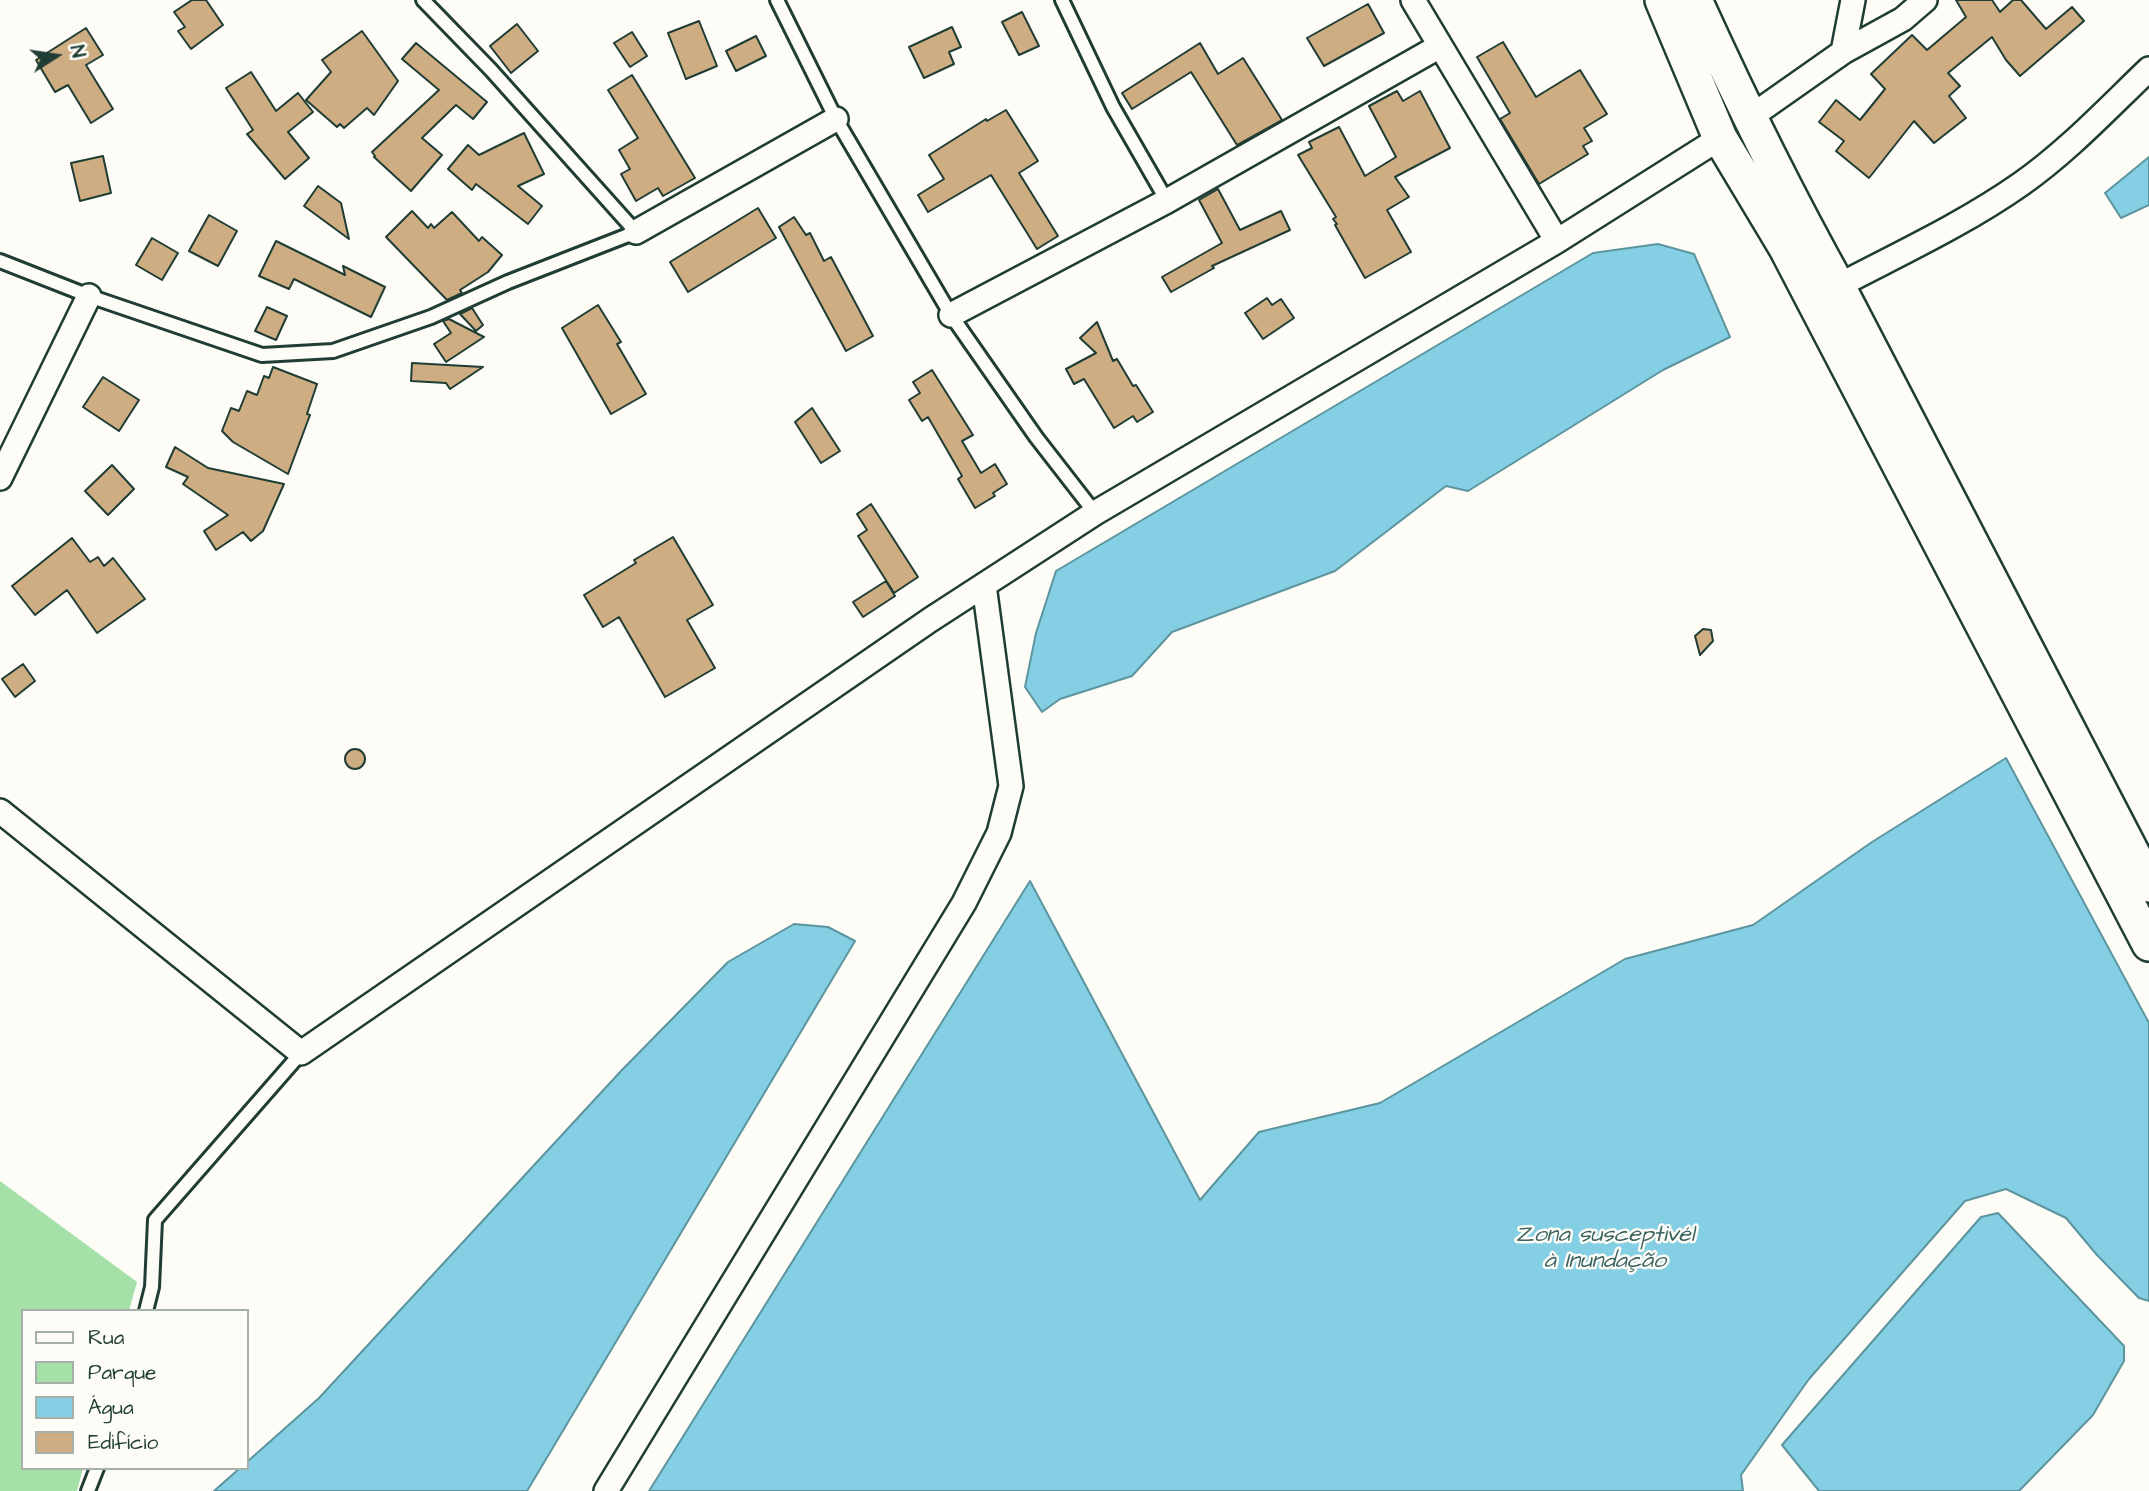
<!DOCTYPE html>
<meta charset="utf-8">
<style>
body{margin:0}
#map{position:relative;width:2149px;height:1491px;overflow:hidden;background:#fdfcf7;font-family:"Architects Daughter",sans-serif}
canvas{display:block}
.legend{position:absolute;left:21px;top:1309px;width:228px;height:161px;box-sizing:border-box;background:#fdfcf7;border:2px solid #a4b0a9;margin:0;padding:9px 12px;list-style:none;font-size:21px;color:#1f3d34}
.legend li{display:flex;align-items:center;gap:14px;height:35px}
.legend b{width:35px;border:2px solid #a4b0a9}
.north{position:absolute;left:21px;top:21px;width:70px;height:70px;-webkit-text-stroke:5px #fdfcf7;paint-order:stroke;rotate:78deg;font-size:19px;font-weight:700;line-height:28px;text-align:center;color:#1f3d34}
.north::after{content:'';display:block;margin:auto;width:24px;height:32px;background:#1f3d34;clip-path:polygon(50% 0,100% 100%,50% 72%,0 100%)}
</style>
<div id="map">
<canvas width="2149" height="1491"></canvas>
<ul class="legend">
<li><b style="height:9px;background:#fdfcf7"></b>Rua</li>
<li><b style="height:19px;background:#a4e0a7"></b>Parque</li>
<li><b style="height:19px;background:#84cfe4"></b>Água</li>
<li><b style="height:19px;background:#cdad81"></b>Edifício</li>
</ul>
<div class="north">N</div>
</div>
<script>
const g = document.querySelector('canvas').getContext('2d');
g.lineJoin = 'round';
function fill(path, color) { g.fillStyle = color; g.fill(path, 'evenodd'); }
function trace(path, color, width, dash) { g.strokeStyle = color; g.lineWidth = width; g.lineCap = dash ? 'butt' : 'round'; g.setLineDash(dash || []); g.stroke(path); }
function write(font, color, halo, rows, align = 'center') {
  g.font = font + ' "Architects Daughter",sans-serif'; g.lineWidth = 5; g.setLineDash([]); g.textBaseline = 'middle'; g.strokeStyle = halo; g.fillStyle = color; for (const [text, x, y, turn = 0] of rows) {
    g.save(); g.translate(x, y); g.rotate((+turn || 0) * Math.PI / 180); g.textAlign = isNaN(turn) ? turn : align; if (halo) g.strokeText(text, 0, 0); g.fillText(text, 0, 0); g.restore();
  }
}
const green = new Path2D(`
 M0,1181l137,101 -8,29h-106v157h60l-6,23h-77z`);
const water = new Path2D(`
 M2149,157v48l-28,13 -16,-25z
 M1658,244l36,10 36,83 -67,33 -195,121 -22,-5 -111,85 -163,61 -40,44 -72,23 -18,13 -17,-25 11,-54 20,-62 537,-318z
 M2006,758l143,265v278l-10,-3 -42,-43 -31,-37 -60,-29 -41,12 -156,178 -68,96 2,16h-1094l381,-610 170,319 59,-68 121,-29 245,-144 128,-34 119,-83z
 M794,924l34,3 27,14 -328,550h-313l26,-23h7v-6l72,-64 302,-327 107,-109z
 M1998,1213l126,133v15l-31,54 -74,76h-200l-37,-46 199,-228z`);
const building = new Path2D(`
 M192,0h14l17,25 -32,24 -13,-18 7,-4 -11,-15z
 M1956,0h36l8,12 13,-12h8l25,29 26,-22 12,14 -64,55 -14,-16 -14,-23 -44,36 12,13 -11,10 17,22 -32,25 -20,-22 -45,57 -33,-27 8,-10 -25,-19 17,-22 24,20 25,-31 -14,-15 41,-39 15,15 39,-33z
 M1368,4l16,29 -60,33 -17,-28z
 M1022,12l17,34 -20,9 -17,-33z
 M699,21l18,45 -31,13 -18,-46z
 M517,24l21,27 -27,22 -21,-27z
 M952,27l9,20 -12,5 5,12 -30,14 -15,-31z
 M86,28l17,27 -17,10 27,44 -22,14 -23,-38 -13,7 -19,-32z
 M362,31l36,50 -24,34 -7,-7 -23,20 -4,-4 -3,3 -31,-27 25,-28 -9,-12z
 M632,32l15,24 -17,11 -16,-24z
 M756,36l10,20 -30,15 -10,-20z
 M1503,42l33,55 44,-27 27,44 -23,14 8,13 -9,5 5,8 -49,30 -39,-65 10,-6 -33,-56z
 M416,43l71,59 -14,17 -17,-14 -34,33 20,17 -31,36 -37,-34 1,-1 -3,-4 67,-62 -37,-31z
 M1200,43l18,31 25,-16 39,62 -45,25 -46,-73 -59,37 -10,-16z
 M251,72l25,39 22,-18 15,19 -25,20 21,26 -24,21 -38,-45 6,-4 -27,-42z
 M632,75l63,103 -32,18 -5,-8 -22,13 -15,-27 9,-5 -11,-19 19,-12 -30,-48z
 M1397,91l6,10 17,-10 30,57 -55,29 14,20 -22,13 24,42 -46,26 -30,-53 2,-1 -4,-5 3,-2 -38,-62 14,-7 -3,-6 30,-15 26,49 31,-19 -27,-51z
 M1006,110l32,51 -19,12 39,63 -21,13 -46,-74 -63,37 -10,-17 26,-16 -15,-24 57,-36 1,2z
 M524,133l20,41 -26,12 24,20 -14,18 -52,-40 -4,6 -24,-21 20,-24 11,10z
 M103,156l8,37 -31,8 -9,-38z
 M318,186l23,17 8,36 -45,-33z
 M1218,189l22,41 41,-19 9,19 -78,36 2,2 -43,24 -9,-15 60,-34 -23,-43z
 M758,208l18,30 -88,54 -18,-30z
 M412,211l16,17 3,-4 3,4 18,-16 27,29 3,-4 20,18 -14,17 -28,18 2,3 -15,7 -61,-63z
 M209,215l28,16 -19,35 -29,-15z
 M794,217l12,18 4,-2 14,28 7,-4 42,79 -27,15 -67,-124z
 M152,238l26,15 -16,27 -26,-15z
 M276,241l69,34 -2,-9 42,21 -14,30 -77,-38 -5,10 -30,-13z
 M1267,298l5,7 9,-6 13,19 -31,21 -18,-26z
 M598,305l23,37 -4,2 29,50 -35,20 -49,-86z
 M267,307l20,9 -11,24 -21,-9z
 M472,308l11,17 -7,6 -16,-17z
 M449,319l35,18 -38,25 -12,-18 17,-11 -8,-12z
 M1097,322l16,39 4,-2 16,27 3,-1 17,27 -16,10 -4,-6 -19,12 -30,-49 -10,5 -8,-15 30,-16 -16,-15z
 M412,363l71,4 -33,22 -4,-6 -35,-2z
 M273,367l44,17 -10,30 3,1 -22,59 -55,-32 -11,-11 9,-23 8,3 8,-20 10,4 7,-19 5,2z
 M932,370l41,65 -11,6 19,32 14,-9 12,20 -14,9 2,3 -20,12 -17,-29 4,-3 -34,-59 -6,4 -13,-21 11,-7 -7,-11z
 M103,377l36,23 -20,31 -36,-24z
 M812,408l28,43 -19,12 -26,-41z
 M175,447l33,21 76,16 -21,47 -12,10 -8,-9 -27,18 -12,-19 24,-16 -45,-31 5,-7 -22,-10z
 M112,465l22,24 -26,26 -23,-24z
 M871,504l47,73 -24,16 -36,-57 9,-6 -10,-16z
 M673,537l40,68 -26,15 28,48 -50,29 -46,-80 -16,10 -19,-32 52,-32 -2,-3z
 M72,538l18,24 8,-5 6,9 9,-8 32,41 -48,34 -30,-43 -32,25 -23,-29z
 M886,581l9,15 -32,21 -10,-15z
 M1703,629l8,1 2,11 -13,14 -5,-19z
 M23,664l12,17 -20,16 -13,-18z
 M345 759a10 10 0 1 1 20 0a10 10 0 1 1-20 0Z`);
const service = new Path2D(`
 M777,0l59,119 115,196 85,122 59,76
 M1062,0l51,107 54,94
 M0,261l89,35 173,59 71,-4 98,-34 77,-35 128,-50 -145,-162 -68,-70
 M146,1311l6,-24 3,-67 146,-167
 M88,1491l9,-23`);
const minor = new Path2D(`
 M1413,0l144,241
 M1843,52l10,-52
 M1749,118l94,-66 60,-33 22,-19
 M636,232l200,-113
 M1838,286c61,-32 126,-62 183,-102 47,-33 87,-76 128,-115
 M951,315l216,-114 273,-155
 M0,478l89,-182
 M0,811l301,242 629,-433 165,-107 462,-272 163,-103
 M606,1491l358,-588 35,-70 12,-47 -27,-201`);
const secondary = new Path2D(`
 M1662,0l58,138 66,110 363,696
 M1695,0c44,97 91,193 143,286l311,599`);
const waterNames = [
 ["Zona susceptivél",1605,1236],
 ["à Inundação",1605,1262]
];
fill(green, '#a4e0a7');
fill(water, '#84cfe4');
trace(water, '#5c959e', 2);
fill(building, '#cdad81');
trace(building, '#1f3d34', 2);
trace(service, '#1f3d34', 18);
trace(minor, '#1f3d34', 28);
trace(secondary, '#1f3d34', 38);
trace(service, '#fdfcf7', 12);
trace(minor, '#fdfcf7', 23);
trace(secondary, '#fdfcf7', 33);
write('italic 23px', '#386260', '#fdfcf7', waterNames);
</script>
